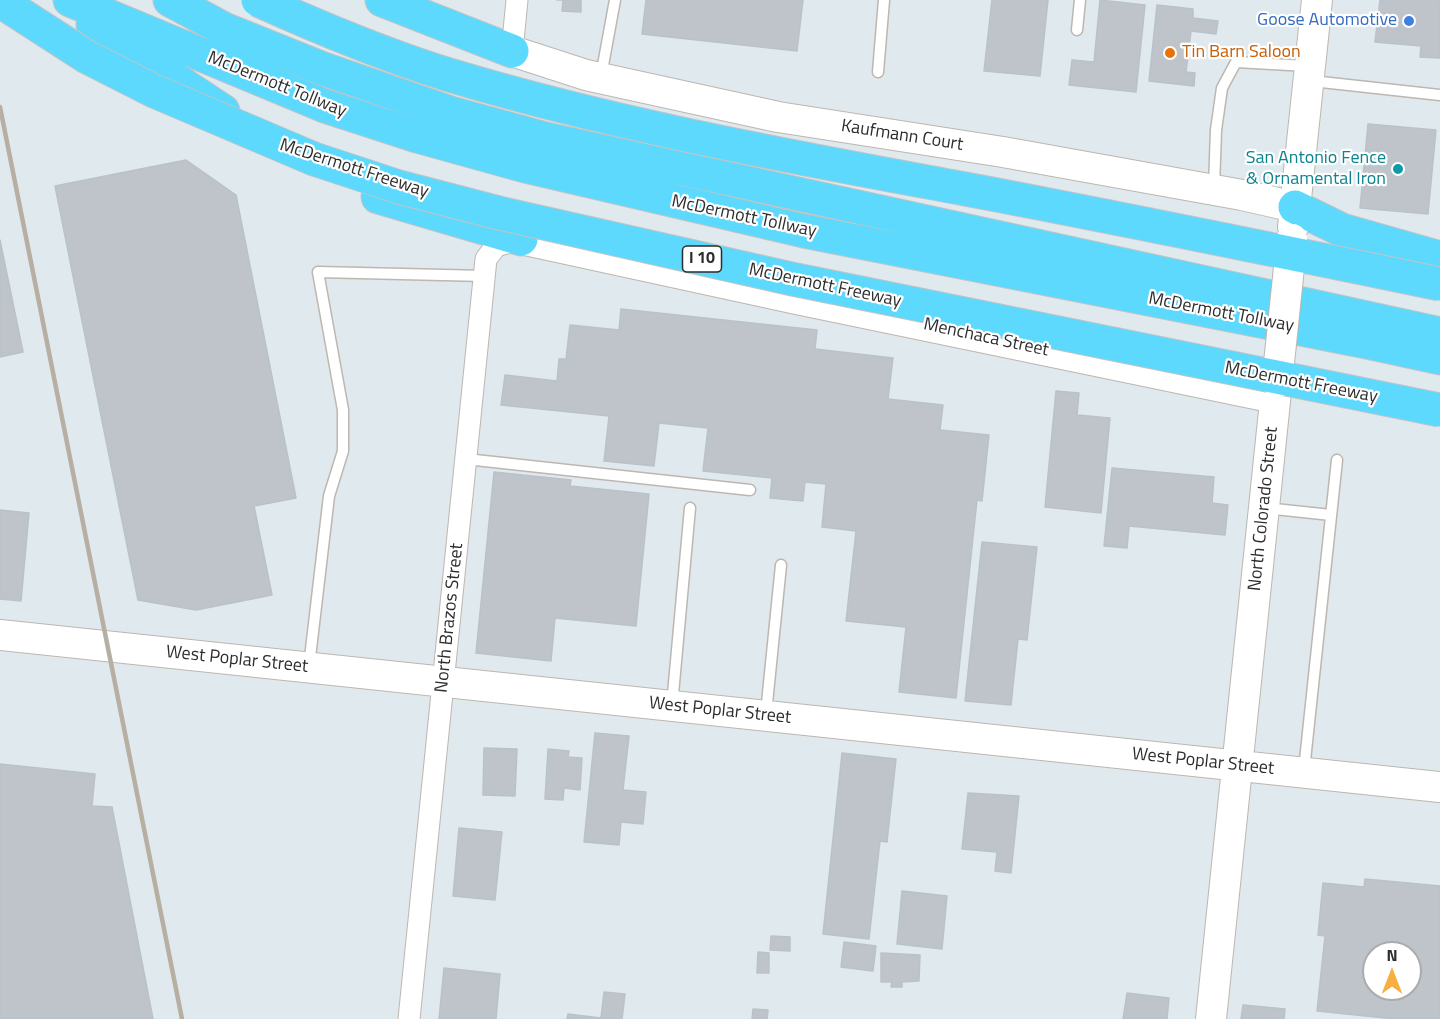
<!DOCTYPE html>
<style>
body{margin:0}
#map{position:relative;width:1440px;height:1019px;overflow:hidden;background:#dfe9ee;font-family:"Titillium Web",sans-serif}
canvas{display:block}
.north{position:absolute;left:1362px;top:941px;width:60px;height:60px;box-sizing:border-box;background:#fff;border:2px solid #ababab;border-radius:50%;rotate:0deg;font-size:16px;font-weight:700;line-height:24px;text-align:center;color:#2d2d2d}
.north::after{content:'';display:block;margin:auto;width:21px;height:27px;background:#f8af42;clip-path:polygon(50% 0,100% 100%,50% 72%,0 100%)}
</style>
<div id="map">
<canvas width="1440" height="1019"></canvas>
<div class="north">N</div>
</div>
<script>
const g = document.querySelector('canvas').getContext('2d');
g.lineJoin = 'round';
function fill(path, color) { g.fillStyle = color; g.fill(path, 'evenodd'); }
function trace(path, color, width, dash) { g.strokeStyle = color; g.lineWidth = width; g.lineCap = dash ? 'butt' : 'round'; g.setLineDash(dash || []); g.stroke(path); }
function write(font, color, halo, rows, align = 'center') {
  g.font = font + ' "Titillium Web",sans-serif'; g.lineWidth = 4.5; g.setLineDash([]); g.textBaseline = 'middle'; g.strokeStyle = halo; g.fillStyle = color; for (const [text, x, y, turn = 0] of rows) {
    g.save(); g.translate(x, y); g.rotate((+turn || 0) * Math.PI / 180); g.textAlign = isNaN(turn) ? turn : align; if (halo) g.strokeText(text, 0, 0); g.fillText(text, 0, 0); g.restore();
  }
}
const building = new Path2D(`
 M557,0h24v12l-19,-1 1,-11z
 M646,0h157l-6,51 -155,-17z
 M992,0h56l-8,76 -56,-5z
 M1100,0l45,5 -9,87 -67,-7 3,-25 22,2z
 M1380,0h60v58l-20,-1 1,-11 -46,-4z
 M1157,5l36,4v9l25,3 -2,13 -25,-3 -5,41 9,1 -1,13 -45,-5z
 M1368,124l68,6 -8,84 -68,-6z
 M186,160l50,35 60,303 -42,8 18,89 -76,15 -58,-10 -83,-414z
 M0,240l23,112 -23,5z
 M621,309l196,21 -2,19 78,9 -5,41 55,6 -3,25 49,5 -7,66 -5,-1 -21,198 -57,-6 7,-65 -60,-6 10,-90 -34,-4 4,-43 -21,-2 -2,19 -33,-3 2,-20 -69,-7 5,-43 -49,-5 -5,43 -50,-5 5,-45 -108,-11 4,-30 52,6 2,-22h7l4,-34 49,5z
 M1056,391l23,2 -2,22 33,3 -9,95 -56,-6z
 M1112,468l102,9 -2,26 16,2 -3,30 -96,-9 -2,22 -23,-2z
 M494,472l77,8 -1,6 79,8 -13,132 -81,-8 -4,43 -75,-8z
 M0,510l29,3 -8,88 -21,-2z
 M982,542l55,5 -10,93 -9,-1 -7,66 -46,-4z
 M595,733l34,3 -6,54 23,2 -3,32 -22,-2 -2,23 -35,-3z
 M484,748l33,1 -2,47 -32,-1z
 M548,749l21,2 -1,6 14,1 -2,32 -16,-2 -1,12 -18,-1z
 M842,753l54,6 -9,83 -7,-1 -11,98 -46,-5z
 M0,764l95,10 -3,32 20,1 41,212h-153z
 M968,793l51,3 -8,77 -16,-2 2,-19 -35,-3z
 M459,828l43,4 -7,68 -42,-4z
 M1365,879l75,7v133h-45l-78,-8 8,-75 -7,-1 5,-52 41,4zM1374,953h36v36h-36z
 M902,891l45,5 -5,53 -45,-5z
 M771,936l19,1v14l-20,-1z
 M844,942l32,4 -3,25 -32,-4z
 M758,952l11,1v20h-12z
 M881,953l39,2 -1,26 -17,1v5h-11l1,-5h-11z
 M444,968l56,6 -4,45h-57z
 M604,992l21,2 -3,25h-55l1,-5 33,4z
 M1127,993l42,5 -2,21h-44z
 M1243,1005l42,4 -1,10h-43z
 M753,1009l15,1 -1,9h-15z`);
const lane = new Path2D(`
 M1077,30l3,-30
 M878,72l6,-72
 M601,76l14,-76
 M1312,81l128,14
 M1214,187l2,-57 6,-42 14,-26 71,4
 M466,459l284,31
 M1265,508l66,7
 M309,666l20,-170 14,-45v-41l-25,-138 167,4
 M672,705l18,-197
 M766,713l15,-148
 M1304,770l33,-310`);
const street = new Path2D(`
 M512,51l5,-51
 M409,1019l77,-760 10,-13 25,-7`);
const secondary = new Path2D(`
 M512,51l74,24 192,42 225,35 239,43 53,12
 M1293,227l24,-227
 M521,239l276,60 478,99
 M0,635l1440,152
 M1211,1019l66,-637`);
const highway = new Path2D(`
 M70,0l255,106 92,30 108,30 279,65 563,111 73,16
 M170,0l54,29 97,39 133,46 88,24 898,196
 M382,0l130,51
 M93,25l130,86
 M378,197l143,42
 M1295,207l47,23 98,28`);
const rail = new Path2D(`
 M0,107l182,912`);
const secondaryBridge = new Path2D(`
 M1277,382l15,-143`);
const highwayBridge = new Path2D(`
 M258,0c62,28 124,54 188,74 168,51 342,82 514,114 160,30 320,63 480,96
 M0,1l87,56 67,34 160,68 85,28 100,26 293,66 648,131`);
const markers = [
 [1409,21,6,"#3f7fe0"],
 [1170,53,6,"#e8710a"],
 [1398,169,6,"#0f9aa8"]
];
const shields = [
 [702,259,39]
];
const shieldNames = [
 ["I 10",702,259]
];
const shopNames = [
 ["Goose Automotive",1397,21]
];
const foodNames = [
 ["Tin Barn Saloon",1182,53]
];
const streetNames = [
 ["McDermott Tollway",277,85,22],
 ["Kaufmann Court",902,136,9],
 ["McDermott Freeway",354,169,18],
 ["McDermott Tollway",744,217,12],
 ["McDermott Freeway",825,286,12],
 ["McDermott Tollway",1221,313,11],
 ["Menchaca Street",986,338,12],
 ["McDermott Freeway",1301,383,11],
 ["North Colorado Street",1264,509,-84],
 ["North Brazos Street",450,618,-84],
 ["West Poplar Street",237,660,6],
 ["West Poplar Street",720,711,6],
 ["West Poplar Street",1203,762,6]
];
const cultureNames = [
 ["San Antonio Fence",1386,159],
 ["& Ornamental Iron",1386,180]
];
fill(building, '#bfc4ca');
trace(building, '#b9c2ca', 1.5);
trace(lane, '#bdb7af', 13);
trace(street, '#bdb7af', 23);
trace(secondary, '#bdb7af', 32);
trace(highway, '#c4c4c4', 35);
trace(lane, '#fff', 10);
trace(street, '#fff', 21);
trace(secondary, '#fff', 30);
trace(highway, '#5cd9fc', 33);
trace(rail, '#b6afa2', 4.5);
trace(secondaryBridge, '#bdb7af', 32, []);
trace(highwayBridge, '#c4c4c4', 35, []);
trace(secondaryBridge, '#fff', 30);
trace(highwayBridge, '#5cd9fc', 33);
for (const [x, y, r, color] of markers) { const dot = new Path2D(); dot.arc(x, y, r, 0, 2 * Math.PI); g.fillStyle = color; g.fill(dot); trace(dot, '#fff', 2); }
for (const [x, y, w] of shields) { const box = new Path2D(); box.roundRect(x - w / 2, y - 13, w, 26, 4.5); g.fillStyle = '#fff'; g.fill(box); trace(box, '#2d2d2d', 1.5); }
write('bold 16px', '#2d2d2d', null, shieldNames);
write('18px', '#366cbe', '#fff', shopNames, 'right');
write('18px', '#c56008', '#fff', foodNames, 'left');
write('18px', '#2d2d2d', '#fff', streetNames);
write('18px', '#0d838f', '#fff', cultureNames, 'right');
</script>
